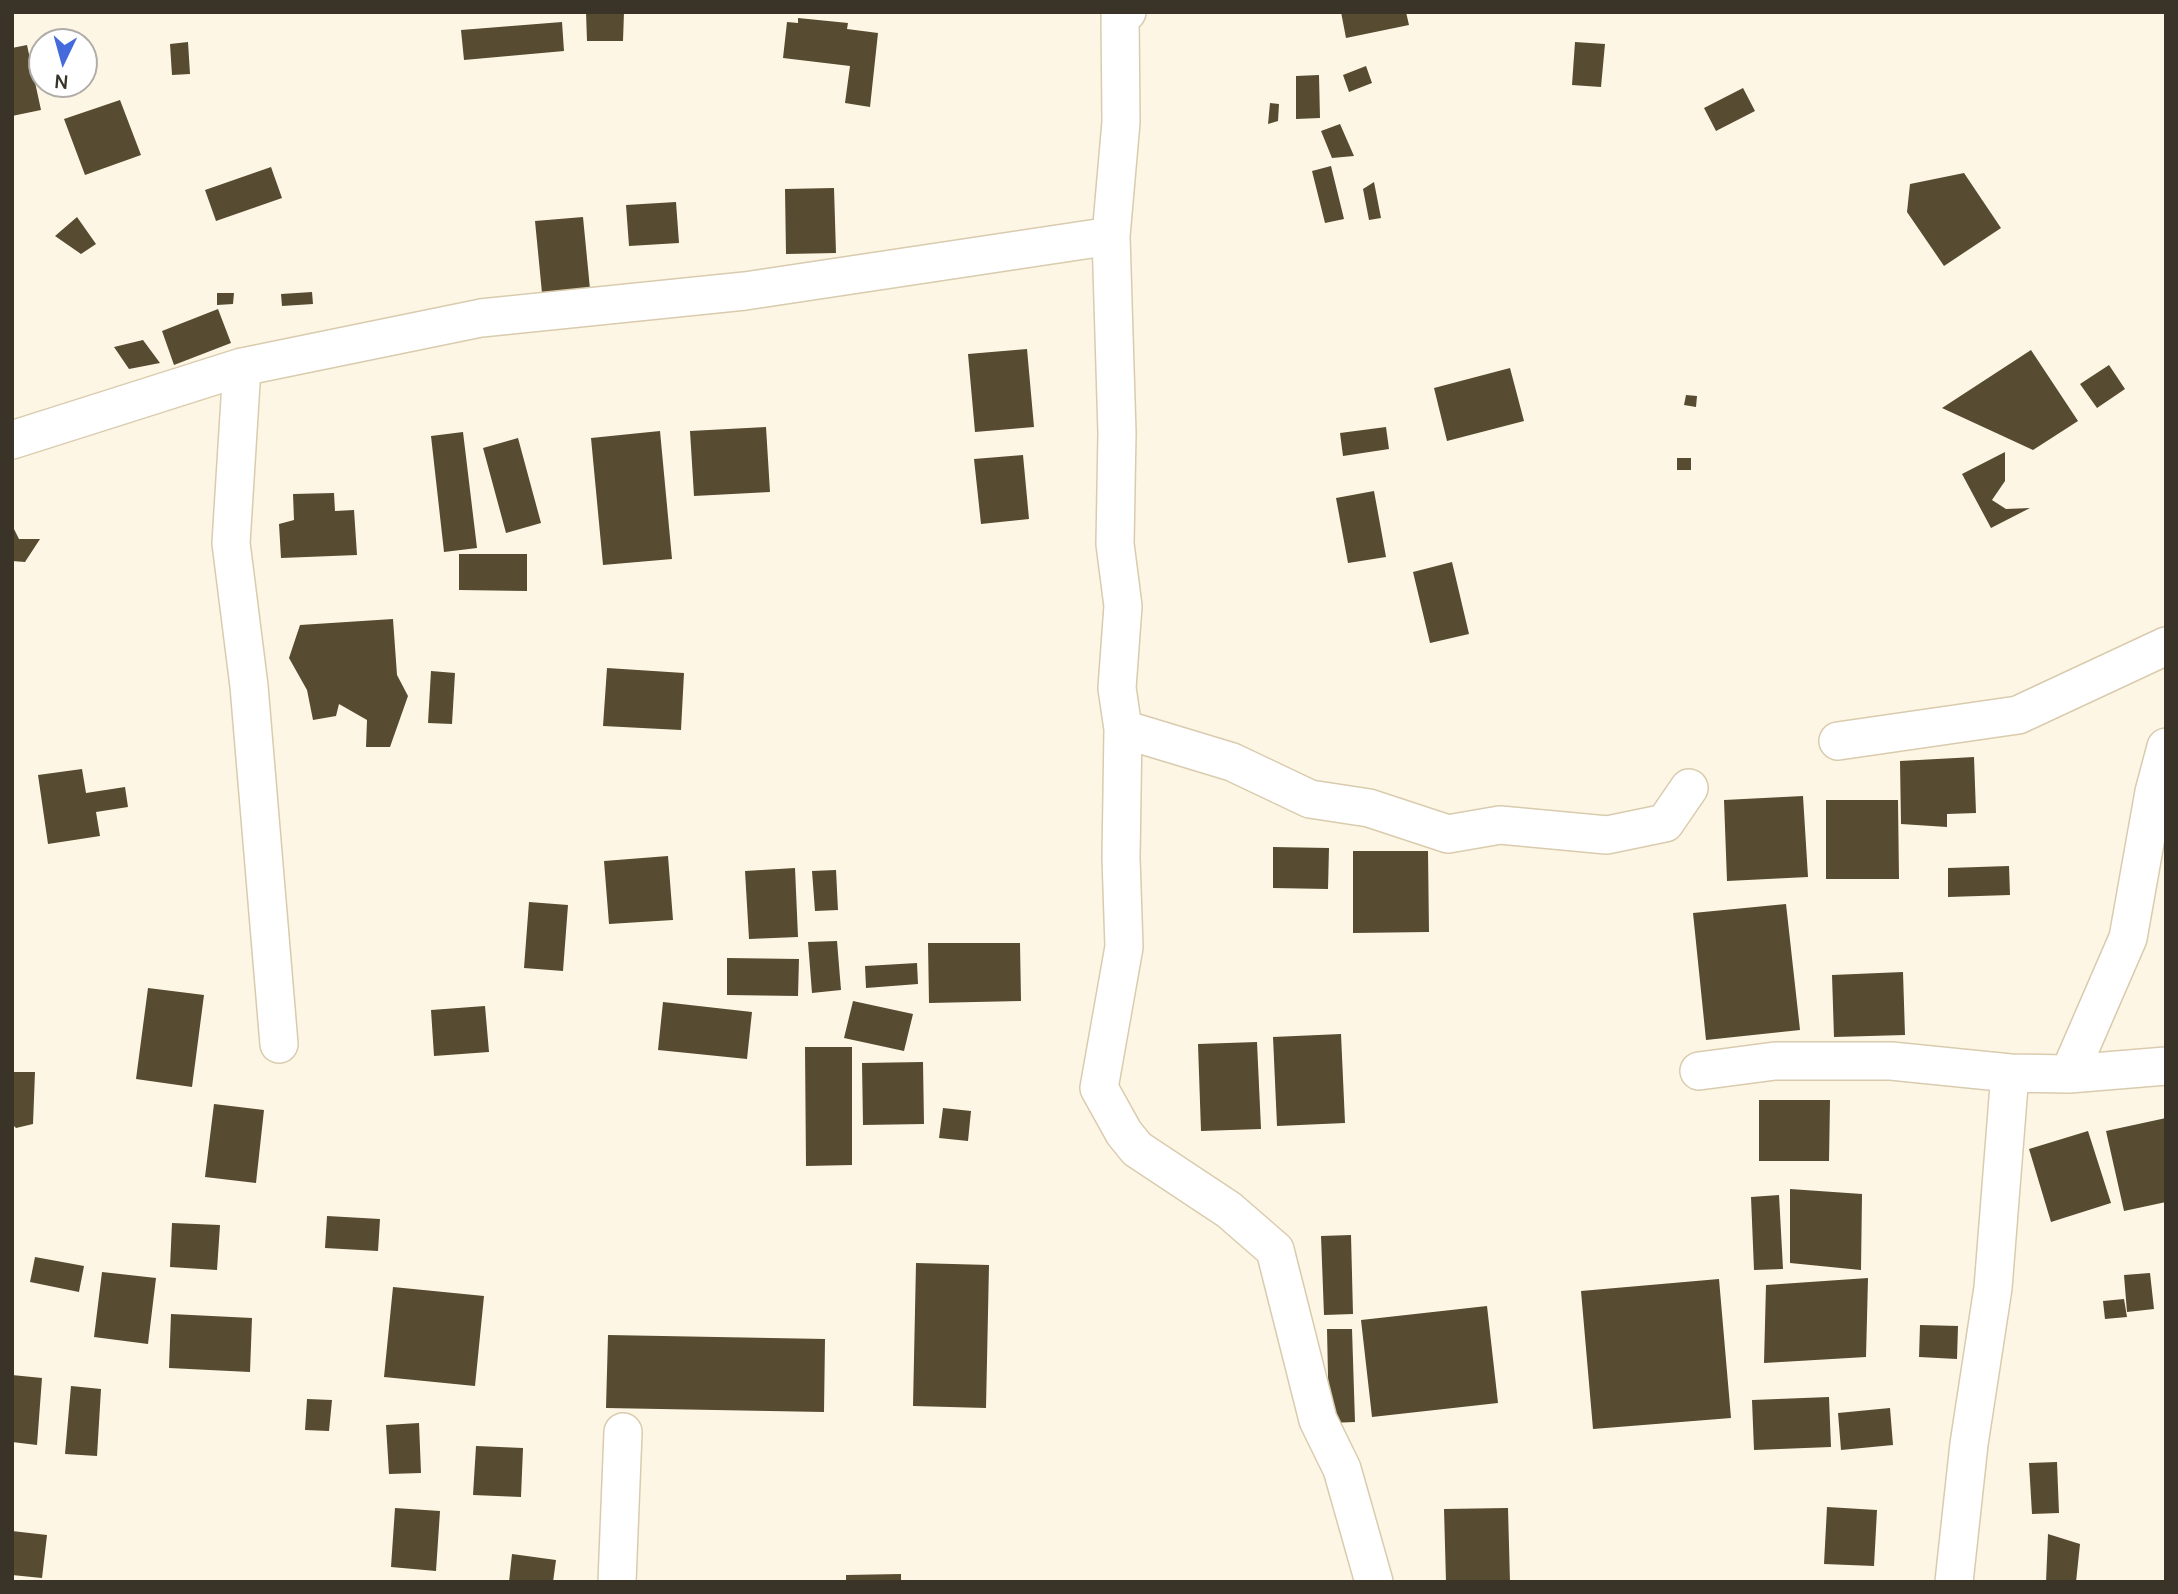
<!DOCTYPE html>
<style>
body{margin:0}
#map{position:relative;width:2178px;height:1594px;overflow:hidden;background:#fef6e4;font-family:Manrope,sans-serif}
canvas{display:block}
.frame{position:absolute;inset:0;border:14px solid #393328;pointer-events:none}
.north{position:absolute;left:28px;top:28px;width:70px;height:70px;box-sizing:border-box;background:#fff;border:2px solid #b0ada9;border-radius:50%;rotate:185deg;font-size:19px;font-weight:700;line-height:28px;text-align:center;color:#393328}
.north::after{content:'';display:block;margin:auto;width:24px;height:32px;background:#446adc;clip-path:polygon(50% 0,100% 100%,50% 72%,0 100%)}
</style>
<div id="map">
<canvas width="2178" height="1594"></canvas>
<div class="frame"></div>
<div class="north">N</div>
</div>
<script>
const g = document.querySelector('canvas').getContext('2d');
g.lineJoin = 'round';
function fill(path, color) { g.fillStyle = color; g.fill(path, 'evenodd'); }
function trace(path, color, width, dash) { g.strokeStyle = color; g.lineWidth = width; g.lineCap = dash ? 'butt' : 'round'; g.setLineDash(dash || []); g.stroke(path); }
const building = new Path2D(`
 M586,12h38l-1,29h-36z
 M1341,12h65l3,13 -63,13z
 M798,18l50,5 -1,6 31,4 -8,74 -25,-4 5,-37 -67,-8 4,-36 11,1z
 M562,22l2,29 -100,9 -3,-30z
 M188,42l2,32 -18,1 -2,-31z
 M1575,42l30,2 -4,43 -29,-2z
 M27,45l14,65 -29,6v-68z
 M1366,66l6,17 -23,9 -6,-17z
 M1319,75l1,43 -24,1v-43z
 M1743,88l12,23 -39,20 -12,-23z
 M120,100l21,55 -56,20 -21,-56z
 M1270,103l9,1 -1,17 -10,3z
 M1340,124l14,32 -22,2 -11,-27z
 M1331,166l13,53 -19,4 -13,-52z
 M271,167l11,31 -66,23 -11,-31z
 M1964,173l37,55 -57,38 -37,-54 3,-28z
 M1374,182l7,36 -12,2 -6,-31z
 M834,188l2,65 -50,1 -1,-65z
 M676,202l3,41 -50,3 -3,-41z
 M77,217l19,27 -15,10 -26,-18z
 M583,217l7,72 -48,4 -7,-72z
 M312,292l1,12 -31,2 -1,-12z
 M217,293h17l-1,11 -16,1z
 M218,309l13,34 -57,22 -12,-34z
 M143,340l17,23 -31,6 -15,-22z
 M1027,349l7,78 -59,5 -7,-78z
 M2031,350l47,71 -45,29 -91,-42z
 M2109,365l16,24 -28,19 -17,-24z
 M1510,368l14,53 -77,20 -13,-53z
 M1686,395l11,1 -1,11 -12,-2z
 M766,427l4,65 -76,4 -4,-65z
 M1386,427l3,22 -46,7 -3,-23z
 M660,431l12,128 -69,6 -12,-127z
 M463,432l14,116 -33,4 -13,-116z
 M518,438l23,85 -35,10 -23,-85z
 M2005,452v29l-13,19 14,9 24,-1 -39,20 -29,-54z
 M1023,455l6,64 -48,5 -7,-65z
 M1677,458h14v12h-14z
 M1374,491l12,66 -38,6 -12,-65z
 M334,493l1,18 19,-1 3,45 -76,3 -2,-34 15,-4 -1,-26z
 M12,525l7,14h21l-15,23 -13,-1z
 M459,554h68v37l-68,-1z
 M1452,562l17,72 -39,9 -17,-71z
 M393,619l4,56 11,21 -18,51h-24l1,-27 -28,-16 -3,12 -23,4 -6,-30 -18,-32 11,-33z
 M607,668l77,5 -3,57 -78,-4z
 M431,671l24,2 -3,51 -24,-1z
 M1974,757l2,56 -29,1v13l-46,-3 -1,-63z
 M82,769l4,24 39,-6 3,20 -32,5 4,24 -52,8 -10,-69z
 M1803,796l5,81 -81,4 -3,-81z
 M1826,800h72l1,79h-73z
 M1273,847l56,1 -1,41 -55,-1z
 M1353,851h75l1,81 -76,1z
 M668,856l5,64 -64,4 -5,-63z
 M2009,866l1,29 -62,2v-29z
 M795,868l3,69 -49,2 -4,-68z
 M836,870l2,40 -23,1 -3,-40z
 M529,902l39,3 -5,66 -39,-3z
 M1786,904l14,126 -94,10 -13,-127z
 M837,941l4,49 -29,3 -4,-51z
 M928,943h92l1,58 -92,2z
 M727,958l72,1 -1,37 -71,-1z
 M917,963l1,21 -52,4 -1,-22z
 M1903,972l2,63 -71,2 -2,-62z
 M148,988l56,7 -12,92 -56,-8z
 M853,1001l60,13 -9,37 -60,-13z
 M663,1002l89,10 -5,47 -89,-9z
 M485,1006l4,46 -55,4 -3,-46z
 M1341,1034l4,89 -68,3 -4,-89z
 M1257,1042l4,87 -60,2 -3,-87z
 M805,1047h47v118l-46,1z
 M923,1062l1,62 -61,1 -1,-62z
 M12,1072h23l-2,52 -17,4 -4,-4z
 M1759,1100h71l-1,61h-70z
 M214,1104l50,6 -8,73 -51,-6z
 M943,1108l28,3 -3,30 -29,-3z
 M2166,1118v84l-42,9 -18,-80z
 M2088,1131l23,72 -60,19 -22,-73z
 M1790,1189l72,5 -1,76 -71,-7z
 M1779,1195l4,74 -29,1 -3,-73z
 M327,1216l53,3 -2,32 -53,-3z
 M172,1223l48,2 -3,45 -47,-3z
 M1351,1235l2,79 -29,1 -3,-79z
 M35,1257l49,9 -5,26 -49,-10z
 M916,1263l73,2 -3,143 -73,-2z
 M102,1272l54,6 -8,66 -54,-7z
 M2150,1273l4,36 -27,3 -3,-37z
 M1868,1278l-2,79 -102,6 2,-78z
 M1719,1279l12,139 -138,11 -12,-138z
 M393,1287l91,9 -9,90 -91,-9z
 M2124,1299l3,18 -22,2 -2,-18z
 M1487,1306l11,97 -126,14 -11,-97z
 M171,1314l81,4 -2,54 -81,-4z
 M1920,1325l38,1 -1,33 -38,-2z
 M1327,1329h25l3,93 -26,1z
 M608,1335l217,4 -1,73 -218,-4z
 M12,1375l30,3 -5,67 -25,-3z
 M71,1386l30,3 -4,67 -32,-2z
 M1829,1397l2,50 -77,3 -2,-50z
 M307,1399l25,1 -3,31 -24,-1z
 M1890,1408l3,37 -52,5 -3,-37z
 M419,1423l2,50 -32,1 -3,-49z
 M476,1446l47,2 -2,49 -48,-2z
 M2057,1462l2,51 -27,1 -3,-51z
 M1827,1507l50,3 -3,56 -50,-2z
 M395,1508l45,3 -4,60 -45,-4z
 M1508,1508l2,74h-64l-2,-73z
 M12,1531l35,4 -5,43 -30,-3z
 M2048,1534l32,10 -4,38h-30z
 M512,1554l44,6 -3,22h-44z
 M901,1574v8h-55v-7z`);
const minor = new Path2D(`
 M1111,236l6,197 -2,111 8,62 -6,82 6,41 -2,129 3,89 -25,141 25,45 13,16 92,61 46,40 43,170 24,49 32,113
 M242,367l-11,176 18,143 30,358
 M12,440l230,-73 239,-49 264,-27 366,-55 10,-114 -1,-107 7,-3
 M1123,729l109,33 78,37 59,9 79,26 52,-9 107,10 58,-12 24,-35
 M1838,741l180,-26 148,-69
 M1699,1071l76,-10h116l119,12 -17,215 -24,156 -15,138
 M2010,1073l59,1 97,-8
 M2069,1074l59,-136 26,-146 12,-45
 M617,1582l6,-150`);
fill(building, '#574b31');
trace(minor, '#d9cbae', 40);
trace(minor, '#fff', 37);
</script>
